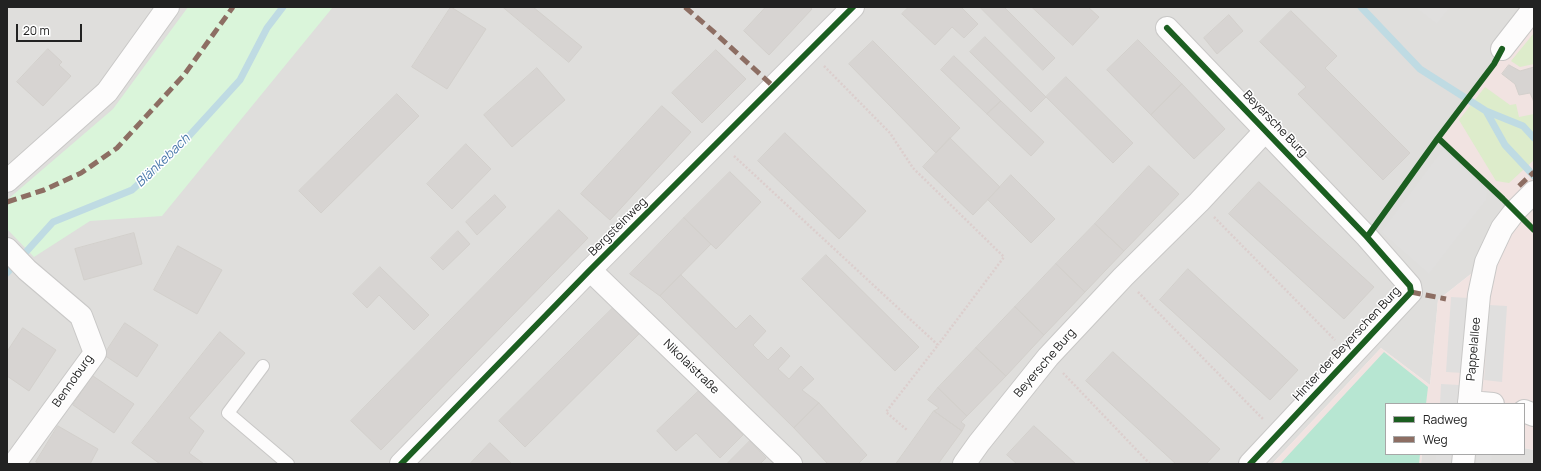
<!DOCTYPE html>
<meta charset="utf-8">
<style>
body{margin:0}
#map{position:relative;width:1541px;height:471px;overflow:hidden;background:#f0eeeb;font-family:Manrope,sans-serif}
canvas{display:block}
.frame{position:absolute;inset:0;border:8px solid #222;pointer-events:none}
.legend{position:absolute;left:1385px;top:403px;width:140px;height:52px;box-sizing:border-box;background:#fff;border:1px solid #a7a7a7;margin:0;padding:5px 7px;list-style:none;font-size:12px;color:#222}
.legend li{display:flex;align-items:center;gap:8px;height:20px}
.legend b{width:20px;border:1px solid #a7a7a7}
.scale{position:absolute;left:16px;top:24px;width:66px;height:18px;box-sizing:border-box;border:2px solid #222;border-top:0;padding-left:5px;font-size:12px;line-height:14px;white-space:nowrap;color:#222;-webkit-text-stroke:3px #fff;paint-order:stroke}
</style>
<div id="map">
<canvas width="1541" height="471"></canvas>
<div class="frame"></div>
<ul class="legend">
<li><b style="height:5px;background:#1b5e20"></b>Radweg</li>
<li><b style="height:5px;background:#8d6e63"></b>Weg</li>
</ul>
<div class="scale">20 m</div>
</div>
<script>
const g = document.querySelector('canvas').getContext('2d');
g.lineJoin = 'round';
function fill(path, color) { g.fillStyle = color; g.fill(path, 'evenodd'); }
function trace(path, color, width, dash) { g.strokeStyle = color; g.lineWidth = width; g.lineCap = dash ? 'butt' : 'round'; g.setLineDash(dash || []); g.stroke(path); }
function write(font, color, halo, rows, align = 'center') {
  g.font = font + ' Manrope,sans-serif'; g.lineWidth = 3; g.setLineDash([]); g.textBaseline = 'middle'; g.strokeStyle = halo; g.fillStyle = color; for (const [text, x, y, turn = 0] of rows) {
    g.save(); g.translate(x, y); g.rotate((+turn || 0) * Math.PI / 180); g.textAlign = isNaN(turn) ? turn : align; if (halo) g.strokeText(text, 0, 0); g.fillText(text, 0, 0); g.restore();
  }
}
const residential = new Path2D(`
 M7,7h1527l-32,42 -8,15 9,135 12,12 -29,51 -48,38 -8,85 -49,-37 -109,116h-1265z
 M1524,448l10,2v14h-113l1,-10h102z`);
const commercial = new Path2D(`
 M1534,8v442l-10,-2v-44h-138v50h36l-1,10h-149l109,-116 49,37 8,-85 48,-38 29,-51 -77,-73 56,-74 8,-15z`);
const grass = new Path2D(`
 M1534,33v31l-14,3 -9,-6z
 M1485,87l25,18 6,-1 3,13 15,-3v46l-25,23 -13,-2 -37,-61z`);
const park = new Path2D(`
 M188,7h145l-171,209 -72,5 -56,36 -27,-28v-29l106,-91z`);
const pitch = new Path2D(`
 M1384,352l44,35 -2,17h-40v50h34l-1,10h-139z`);
const parking = new Path2D(`
 M1415,7h35l-13,17z
 M1443,149l44,42 -1,9 -57,74 -48,-42z
 M1451,297l18,1 -6,75 -17,-1z
 M1489,305l18,1 -5,76 -18,-2z
 M1441,384l18,1 -1,19h-18z
 M1436,454h18v7l-18,-1z
 M1477,454h15l-1,9h-14z`);
const stream = new Path2D(`
 M1361,7l59,62 66,42 19,34 29,31
 M1486,111l37,15 11,12
 M7,273l46,-51 79,-32 46,-42 62,-68 27,-52 16,-21`);
const building = new Path2D(`
 M451,7l35,22 -39,60 -35,-22z
 M503,7h30l49,40 -13,15z
 M766,7h44l2,2 -43,46 -25,-24z
 M909,7h52l17,17 -14,14 -12,-11 -17,18 -33,-31z
 M980,7h24l51,51 -12,12z
 M1032,7h56l11,10 -26,28z
 M1291,11l46,45 -12,12 85,85 -27,27 -85,-86 8,-7 -46,-45z
 M1229,15l14,16 -26,23 -13,-16z
 M985,37l61,60 -15,15 -61,-60z
 M1138,40l44,44 -31,31 -44,-45z
 M873,41l87,87 -24,25 -87,-89z
 M48,49l14,13 -3,3 12,11 -28,30 -26,-24z
 M716,50l30,29 -44,44 -30,-30z
 M954,56l47,45 -14,13 -46,-44z
 M1509,65l11,6 14,-4v35l-4,-9 -11,2 -4,-11 -13,-10z
 M537,68l28,32 -53,47 -28,-32z
 M1066,77l67,66 -20,20 -67,-66z
 M1182,84l43,45 -31,30 -43,-44z
 M397,94l22,22 -98,97 -22,-22z
 M1001,101l43,41 -13,14 -44,-42z
 M662,106l29,26 -81,88 -29,-26z
 M785,133l81,78 -27,28 -81,-78z
 M950,138l50,49 -27,28 -50,-48z
 M466,144l25,25 -39,40 -25,-25z
 M1149,166l30,28 -55,57 -29,-27z
 M730,172l31,30 -45,47 -32,-31z
 M1011,175l44,44 -24,24 -43,-43z
 M1259,182l115,105 -30,32 -115,-105z
 M495,195l11,12 -29,28 -11,-13z
 M559,210l29,28 -207,212 -30,-29z
 M684,218l27,26 -51,52 -30,-22z
 M1095,224l29,27 -39,41 -29,-28z
 M458,231l12,13 -27,26 -12,-12z
 M134,233l8,31 -58,16 -9,-31z
 M178,246l44,24 -25,44 -43,-24z
 M826,255l93,92 -24,24 -93,-92z
 M1056,264l29,28 -41,43 -29,-28z
 M380,267l49,48 -15,15 -35,-35 -12,13 -14,-14z
 M1188,269l110,101 -28,30 -110,-100z
 M681,275l55,54 14,-14 16,16 -13,14 15,15 13,-13 9,9 -12,13 11,10 12,-13 13,13 -12,11 17,13 -25,25 -134,-132z
 M614,307l26,26 -115,114 -26,-26z
 M1015,307l29,28 -38,41 -30,-28z
 M125,323l33,22 -21,32 -33,-22z
 M23,328l33,22 -27,41 -22,-15v-24z
 M220,332l25,21 -56,65 15,13 -15,22 15,11h-44l-28,-21z
 M976,348l30,28 -39,40 -29,-28z
 M1113,352l107,97 -14,15h-30l-90,-83z
 M93,376l41,28 -20,29 -41,-28z
 M938,388l29,28 -6,6 4,3 -3,6 -28,-20 5,-3 -11,-8z
 M700,390l43,45 -23,23 -24,-25 -20,18 -19,-20z
 M819,403l48,52 -9,9h-30l-34,-36z
 M934,411l28,20 -24,33h-42z
 M58,426l40,23 -8,15h-50l-4,-2z
 M1034,426l42,38h-59l-10,-9z
 M750,441l16,17 -6,6h-33z
 M490,443l22,21h-42z`);
const path = new Path2D(`
 M824,66l66,67 23,35 91,89 -66,88
 M734,156l204,189 -52,67 21,18
 M1214,217l121,123
 M1138,292l125,127
 M1063,373l87,91`);
const service = new Path2D(`
 M263,366l-35,47 60,51`);
const minor = new Path2D(`
 M1167,28l200,209 43,49 1,6 -161,172
 M1502,49l32,-41
 M7,181l100,-89 61,-85
 M7,249l20,21 54,46 14,37 -81,111
 M590,270l201,194
 M1469,402l24,2
 M1469,404l10,-109 7,-33 16,-34 13,-17 19,-19
 M1524,411l10,4
 M964,464l15,-21 69,-86 75,-80 76,-75 67,-72
 M1463,464l1,-10`);
const tertiary = new Path2D(`
 M401,464l189,-194 263,-263`);
const quiet = new Path2D(`
 M685,7l30,26 59,54
 M1519,186l15,-14
 M7,202l37,-12 37,-17 36,-25 67,-73 49,-68
 M1411,292l35,7`);
const cycleway = new Path2D(`
 M1167,28l200,209 43,49 1,6 -161,172
 M1438,138l65,61 31,31
 M1367,237l71,-99 56,-74 8,-15
 M401,464l189,-194 263,-263`);
const streetNames = [
 ["Beyersche Burg",1275,124,46],
 ["Bergsteinweg",618,227,-45],
 ["Hinter der Beyerschen Burg",1347,344,-47],
 ["Pappelallee",1474,349,-85],
 ["Beyersche Burg",1045,363,-49],
 ["Nikolaistraße",691,367,44],
 ["Bennoburg",73,381,-55]
];
const waterNames = [
 ["Blänkebach",163,161,-44]
];
fill(residential, '#dfdedc');
fill(commercial, '#f1e3e1');
fill(grass, '#ddeccb');
fill(park, '#daf5da');
fill(pitch, '#b7e6d2');
fill(parking, '#e0dfde');
trace(stream, '#bfdbe3', 7);
fill(building, '#d7d4d2');
trace(building, '#d3d0cc', 1);
trace(service, '#c9c8c7', 14);
trace(minor, '#c9c8c7', 24);
trace(tertiary, '#c9c8c7', 24);
trace(path, '#dccecd', 2.5, [2, 2]);
trace(service, '#fdfcfc', 12);
trace(minor, '#fdfcfc', 22);
trace(tertiary, '#fdfcfc', 22);
trace(quiet, '#8d6e63', 5, [10, 5]);
trace(cycleway, '#1b5e20', 6);
write('12px', '#222', '#fff', streetNames);
write('italic 13px', '#4a7aab', '#fff', waterNames);
</script>
